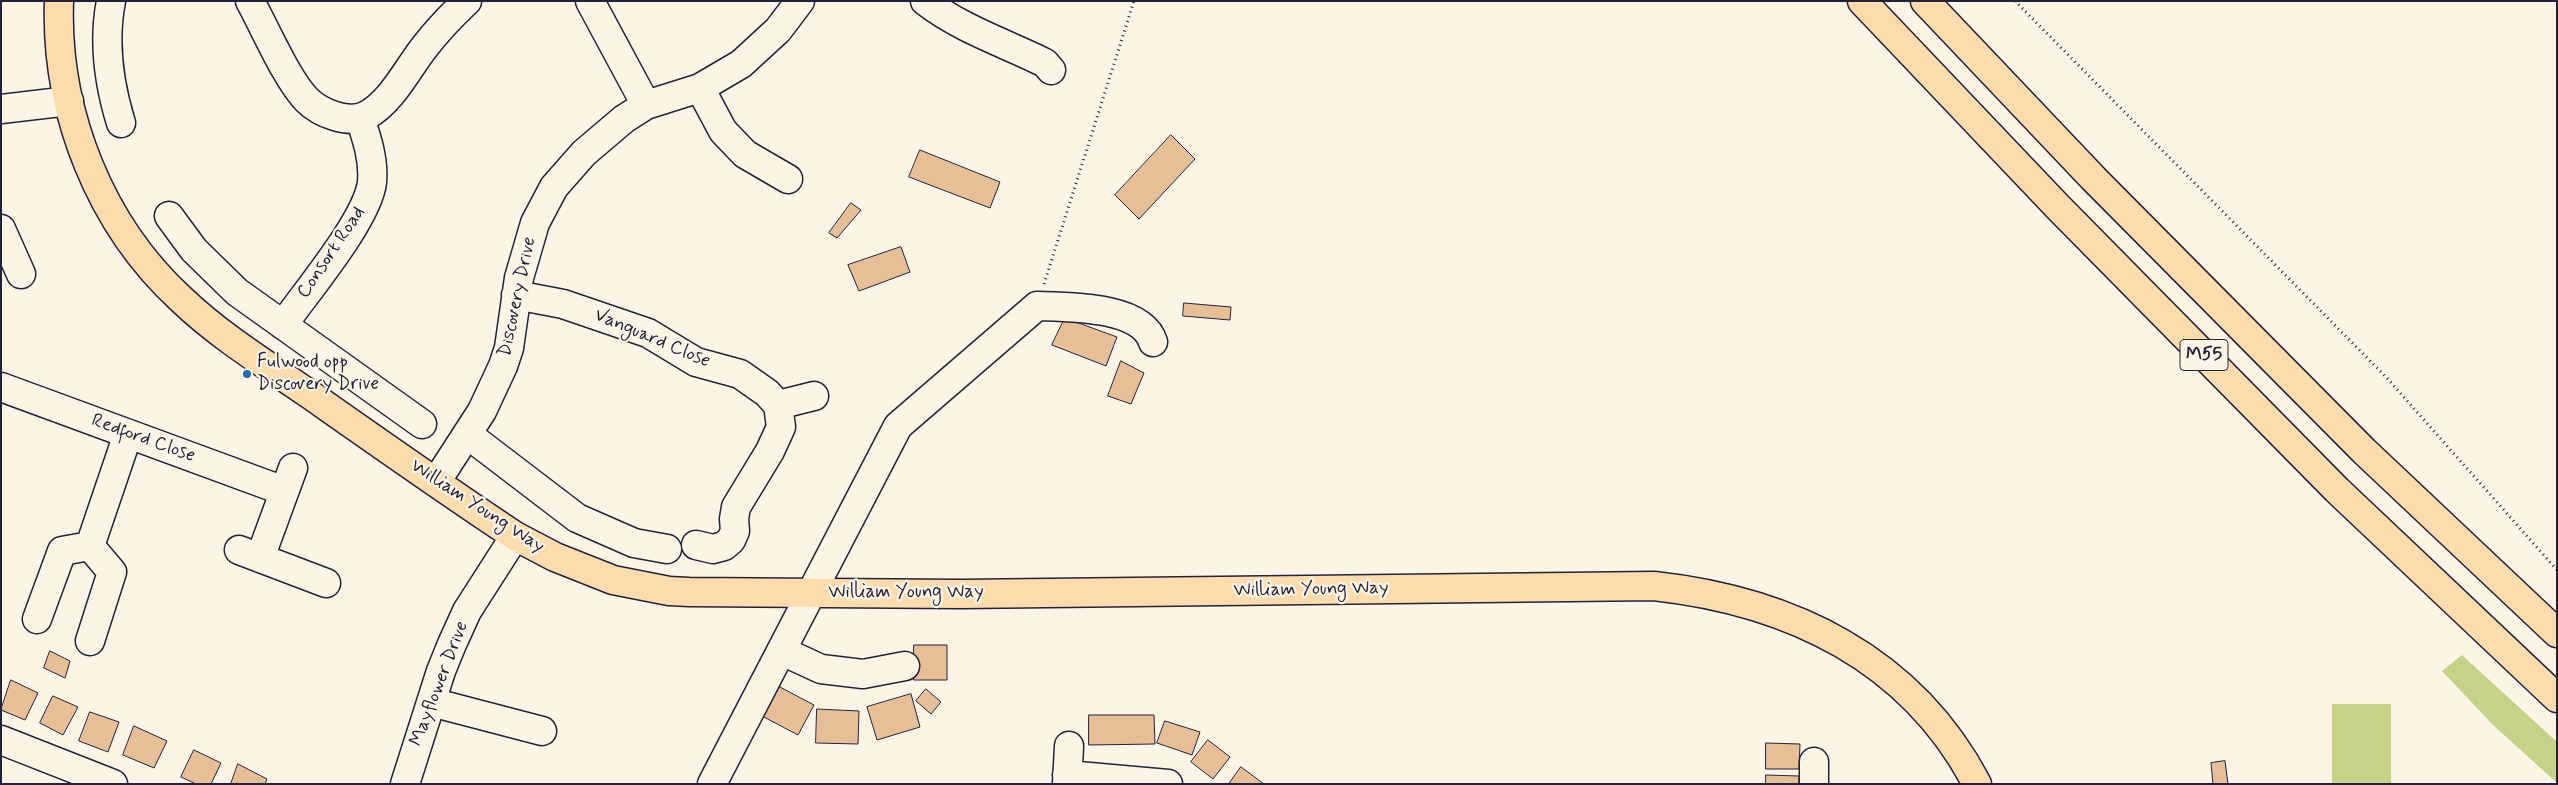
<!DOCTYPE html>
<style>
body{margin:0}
#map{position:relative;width:2558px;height:785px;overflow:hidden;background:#fcf5e5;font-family:Mynerve,sans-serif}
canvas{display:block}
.frame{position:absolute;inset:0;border:2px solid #22223b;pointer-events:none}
</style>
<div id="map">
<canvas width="2558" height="785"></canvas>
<div class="frame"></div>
</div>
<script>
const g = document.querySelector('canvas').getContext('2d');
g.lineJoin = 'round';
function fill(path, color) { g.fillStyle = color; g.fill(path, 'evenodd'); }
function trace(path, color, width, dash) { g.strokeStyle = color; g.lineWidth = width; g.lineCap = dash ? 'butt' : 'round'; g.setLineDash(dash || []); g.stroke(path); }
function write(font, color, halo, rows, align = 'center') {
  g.font = font + ' Mynerve,sans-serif'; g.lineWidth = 4.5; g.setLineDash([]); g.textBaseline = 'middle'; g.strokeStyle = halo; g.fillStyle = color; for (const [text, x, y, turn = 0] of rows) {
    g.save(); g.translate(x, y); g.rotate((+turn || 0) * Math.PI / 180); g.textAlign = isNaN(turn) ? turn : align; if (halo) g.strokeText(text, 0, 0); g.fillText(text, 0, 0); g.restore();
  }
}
const green = new Path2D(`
 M2462,655l95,87v41l-64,-58 -51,-54z
 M2332,704h59v80h-59z`);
const building = new Path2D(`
 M1171,135l24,24 -56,60 -24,-24z
 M920,150l80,32 -10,26 -81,-31z
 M851,203l10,7 -24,28 -8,-5z
 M901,247l9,25 -51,19 -11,-26z
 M1184,303l47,4 -1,13 -47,-4z
 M1065,318l52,19 -11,29 -54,-21z
 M1121,361l23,12 -13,31 -23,-8z
 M914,645h33v35h-33z
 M50,651l20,10 -5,17 -21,-10z
 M11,680l27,13 -13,27 -24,-10z
 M778,686l36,19 -16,30 -36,-19z
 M926,689l15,13 -10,12 -15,-13z
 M911,694l9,33 -43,13 -10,-33z
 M53,696l25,11 -15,28 -23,-12z
 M817,709l42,2 -1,33 -42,-1z
 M90,712l29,10 -11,30 -29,-11z
 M1089,715h65l1,29 -66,1z
 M1165,721l35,11 -8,23 -35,-12z
 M134,726l33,15 -13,27 -31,-13z
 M1208,740l22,17 -17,22 -22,-17z
 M1766,743l34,1 -1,25h-33z
 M194,750l27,13 -10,21h-15l-15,-7z
 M2225,761l3,23h-15l-2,-21z
 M238,764l29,15 -2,5h-34z
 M1241,767l23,17h-35z
 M1766,775l33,1v8h-33z`);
const path = new Path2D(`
 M2015,1l371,376 171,193
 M1044,284l90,-283`);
const minor = new Path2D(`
 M111,1c-8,41 -2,83 10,122
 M250,1c15,27 37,79 57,99 13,13 42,25 60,15 24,-13 40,-45 56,-66 13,-17 28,-33 44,-48
 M590,1l56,104
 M925,1c36,28 80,42 120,62l6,7
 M700,88l23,43 22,23 43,25
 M1,109l68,-8
 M169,216l25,34 43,42 185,132
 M1,229l20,45
 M516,295l47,9 85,29 48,29 44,12 27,19 11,12 3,22 -11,24 -34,56 -2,12 1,12 -4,9 -7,6 -11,3 -17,-4
 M283,325c23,-33 85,-106 89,-143 2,-22 -5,-43 -12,-64
 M1,387l283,104
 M778,405l36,-9
 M467,434l110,84 57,25 33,6
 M436,482l46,-71 21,-45 6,-18 10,-70 16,-55 19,-36 30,-34 40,-34 22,-14 54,-17 41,-24 37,-34 22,-29
 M90,546l38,-112
 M239,550l87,33
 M260,558l33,-90
 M37,619l25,-68 28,-5 22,26 -22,69
 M782,651l39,18 42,5 42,-8
 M431,702l111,29
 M1,740l112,44
 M1067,775l101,9
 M405,784l36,-113 11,-27 15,-33 48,-75
 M712,784l186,-358 139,-120c32,1 105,0 116,36
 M1067,784l2,-38
 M1814,784v-22`);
const major = new Path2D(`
 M59,1c-4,111 41,224 123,299 42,40 93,70 140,103 64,45 128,90 193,133l40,21 58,23 56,11 20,1 272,2 693,-8c136,15 257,72 323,198`);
const highway = new Path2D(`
 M1862,1l195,205 280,284 220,208
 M1925,1l169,178 270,272 193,182`);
const markers = [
 [247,374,5,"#1f6fb2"]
];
const shields = [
 [2204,355,48]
];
const shieldNames = [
 ["M55",2204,355]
];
const streetNames = [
 ["Consort Road",332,253,-56],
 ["Discovery Drive",518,297,-78],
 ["Vanguard Close",652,339,23],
 ["Redford Close",143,439,20],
 ["William Young Way",477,507,33],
 ["William Young Way",1311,590,-1],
 ["William Young Way",906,593],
 ["Mayflower Drive",440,684,-69]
];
const poiNames = [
 ["Fulwood opp",257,363],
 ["Discovery Drive",257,385]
];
fill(green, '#c6d387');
fill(building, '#e6bf97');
trace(building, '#22223b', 1);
trace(minor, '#22223b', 31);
trace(major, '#22223b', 31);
trace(highway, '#22223b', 31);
trace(path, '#22223b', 3, [1, 4]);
trace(minor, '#fcf5e5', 28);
trace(major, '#fcdcac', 28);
trace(highway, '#fcdcac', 28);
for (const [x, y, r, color] of markers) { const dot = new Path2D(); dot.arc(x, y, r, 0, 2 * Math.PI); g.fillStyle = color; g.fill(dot); trace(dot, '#fcf5e5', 2); }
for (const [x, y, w] of shields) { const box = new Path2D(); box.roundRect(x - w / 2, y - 15.5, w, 31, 4); g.fillStyle = '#fcf5e5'; g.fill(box); trace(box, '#22223b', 1); }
write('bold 18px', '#22223b', null, shieldNames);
write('19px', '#22223b', '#fcf5e5', streetNames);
write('19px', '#22223b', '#fcf5e5', poiNames, 'left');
</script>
